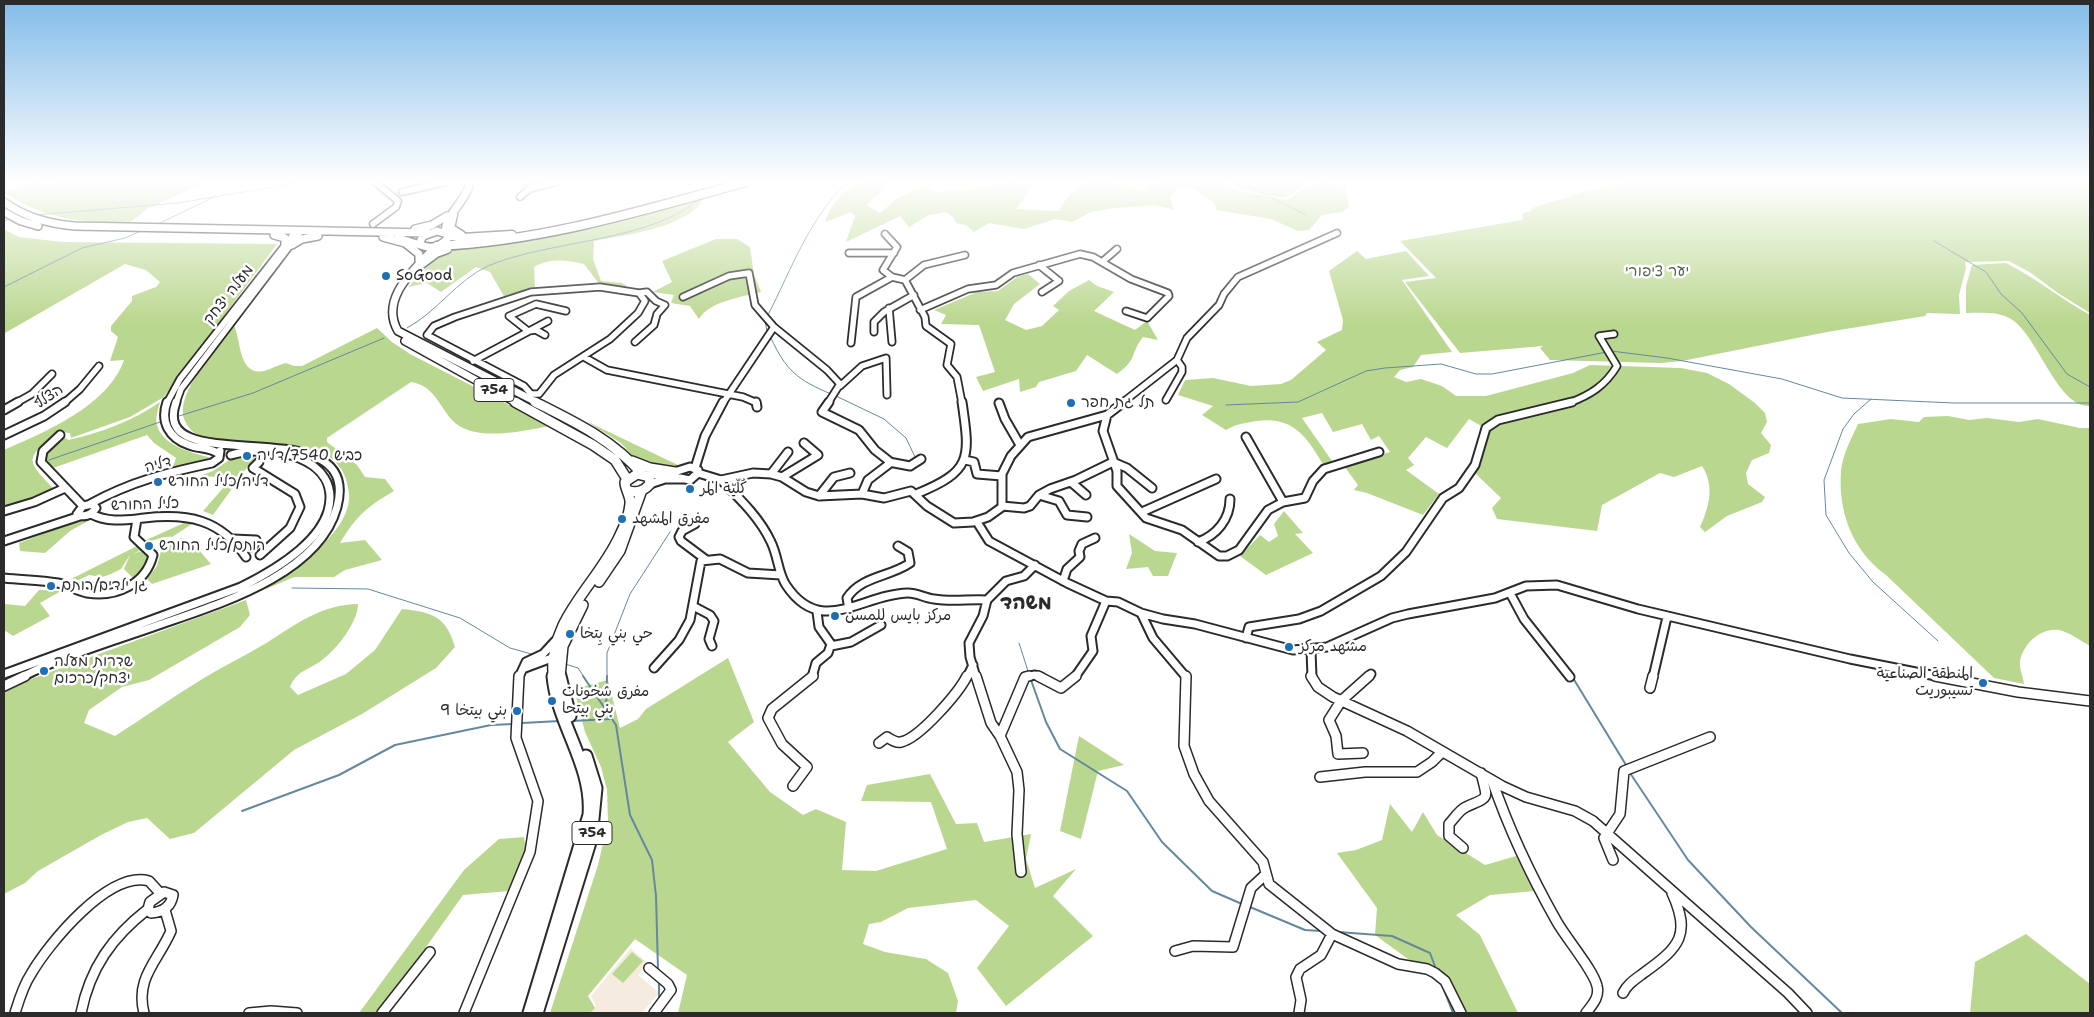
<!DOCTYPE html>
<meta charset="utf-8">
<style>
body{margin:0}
#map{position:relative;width:2094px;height:1017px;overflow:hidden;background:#fff;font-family:"Shantell Sans",sans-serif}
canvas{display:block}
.frame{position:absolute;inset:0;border:5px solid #2b2b2b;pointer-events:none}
</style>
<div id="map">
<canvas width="2094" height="1017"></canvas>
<div class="frame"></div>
</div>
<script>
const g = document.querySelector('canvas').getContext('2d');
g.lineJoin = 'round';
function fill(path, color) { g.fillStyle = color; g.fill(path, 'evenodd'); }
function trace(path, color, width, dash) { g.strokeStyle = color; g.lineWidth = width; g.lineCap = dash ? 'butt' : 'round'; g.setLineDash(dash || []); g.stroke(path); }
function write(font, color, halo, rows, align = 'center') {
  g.font = font + ' "Shantell Sans","Playpen Sans Arabic","Playpen Sans Hebrew",sans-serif'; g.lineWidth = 5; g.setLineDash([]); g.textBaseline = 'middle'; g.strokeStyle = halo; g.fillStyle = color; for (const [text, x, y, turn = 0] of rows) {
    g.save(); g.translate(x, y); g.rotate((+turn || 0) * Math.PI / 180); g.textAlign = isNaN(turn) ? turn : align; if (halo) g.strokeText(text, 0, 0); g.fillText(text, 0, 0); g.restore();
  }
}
const built = new Path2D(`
 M631,948l17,16 -10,11 21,18 -17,20h-52l6,-7 -5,-10z`);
const green = new Path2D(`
 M30,182h8l9,4 10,-4h149l-59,27 -19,15c-50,-3 -81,-3 -124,-32z
 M862,182h29l-25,23 14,8 15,-13 22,-12h11l10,4 46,-4 24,-6 24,4 -16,23 43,2c22,-40 46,-32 84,-20l12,-9h65l22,10 45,8c25,-15 30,-24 58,-13l4,20 -7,5 -20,3 -13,15 -11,1 -27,-12 -55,-9 -1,-6c-11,-10 -22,-18 -37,-17l-8,11 4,12 -19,-5 -40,3 -24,4 -19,10 -17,-3 -31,10 -35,-6 -15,9 -8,-7 -10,-2 -3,-6 -7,-5 -17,3 -20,12 -9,-11 -54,26 9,-26 -4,-4 -26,10c8,-21 17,-30 37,-40z
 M1225,182h84l-24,16 -42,-8z
 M1625,182h465v131l-32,-20 -27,-20 -22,-12 -44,1 1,6 -7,27 1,19 -33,-1 -2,3 -98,16 -145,29 -21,2 -111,-3 -10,-12 3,-2 -83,7 -55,-71 31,-4 -36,-37 122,-21 1,-7 8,-2 1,-3 51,-16z
 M705,196c-14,32 -81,39 -111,45l-1,18 8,22 21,2 6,4 -3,1 -25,-3 -16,-21c-18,-4 -34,-6 -50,3l1,22 -30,9 -15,-26 -14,-5 -35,25 -14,-9 -19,4 27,-28 14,-7 13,-4 73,-8z
 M4,229l15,8 43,5 215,2 -113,153 -34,20 -59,21 -1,-5 -10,-1c-37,27 -34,28 -5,58l-51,17v-57c41,-18 104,-44 120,-90l-14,1 8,-24 -7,-6v-5l21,-25v-5l24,-9 4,-5 -14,-12 -21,-6 -120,69 -1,22z
 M716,239h21l13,8 4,28 7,17c-18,5 -52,9 -62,27l-9,-13 -19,-3 3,-8 -21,-3 19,-10 -10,-21z
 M1357,251l9,8 40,-8 23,25 -27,4 50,72 -31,3 -8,12 -13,3 -6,7 12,5 15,-3 21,7 14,10h30l87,-23 17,-8 91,3 26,5 22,11 26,19 10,10 2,9 -6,11 10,12 -2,8 -17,7 -6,13 2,11 17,13 -3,5 -35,14 -22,16 -5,-5c9,-20 15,-41 2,-61l-28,11 -14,-4 -58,32 -5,26 -100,-12 -5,-11 9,-10 -26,-25 8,-46 -14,-8 -22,29 -21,-11 -18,21 6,7 -8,5 33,24 -16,21 -56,-22 -13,-3 4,-5 -14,-19 46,-14 -11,-16 -8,4 -9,-16 -29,8 -11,-19 -20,5 30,43 -9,3c-17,-28 -30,-48 -67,-43 -11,2 -20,3 -30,9l-24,-15 11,-9 -35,-11 7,-15 28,-2 38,8 30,-2 10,-4 35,-30 -9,-8 25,-12 1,-10 -14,-49z
 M2006,263c30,15 55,36 84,52v91c-33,2 -52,-71 -79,-87 -13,-8 -30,-6 -45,-6v-27l6,-21z
 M1028,274l12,10 -26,20 -9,16 21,10 16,-4 17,-16 -6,-4 16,-15 20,-11 8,6 17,6 -20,19 41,19 12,-9 11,19 -15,-3c-13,16 -5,22 -26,37l-30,-19 -11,16 -37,11 -3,5 -16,5 -1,-13 -36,12 -7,-14 19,-5 -16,-47 -38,-1 5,-9 -12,-5 43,-18 21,-1 19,-14z
 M234,326c7,12 4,51 30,45 7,-2 14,-6 22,-8l8,3h8l75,-38 15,14 18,12 140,72c-27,5 -77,17 -98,-6 -13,-15 -19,-35 -41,-38l-84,56v4l30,23 8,12 20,2 9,12c-26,15 -38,25 -54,52l25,-3 17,20 -37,10 -11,7h-40l-30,13c27,-18 88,-58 85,-96 -7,-86 -142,-22 -164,-73 -12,-27 33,-74 49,-95z
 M160,402c-2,7 -5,17 -3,23 5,21 38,29 55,33v2l-40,9 4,-11 -22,-15 -7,-8 -94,33 -8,-8 4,-10 14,-14 5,4c32,-7 65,-19 92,-38z
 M1948,416l21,4 18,-2 32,4 19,-3 42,9h10v218c-9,-5 -21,-14 -31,-16 -18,-3 -36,14 -39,31 -1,7 3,16 4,23l-30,-6 -108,-103c-34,-25 -48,-63 -45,-104 1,-15 11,-34 17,-47l33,-5 28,3 5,-5z
 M586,421l94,45 -8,3 -35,-8 -16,-18z
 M255,457l-16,21 -39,-2 13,-5 19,-13z
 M231,479h8l-26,36 -10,-4z
 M1284,511l19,22 -8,1 18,19 -47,22 -26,-19 20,-21 9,7 9,-6 -4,-12z
 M76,521h12l-18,10 -25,22 -25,-2 -1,-8z
 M186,522h9l-23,15c-10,-2 -17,5 -28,4z
 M1129,534l26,17 22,2 -9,23h-15l-5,-9 -22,2 6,-16z
 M181,538l17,11 13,15 -59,20 -5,-5 10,-13 4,-15z
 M137,546l4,4 -8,4 8,-3 5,3 2,6 -7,13 -7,6 -10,-10 6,-14 -9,14 -10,5 -9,3 -13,-2 -14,7 -4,-3z
 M39,590l22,1 -21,12 10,13 -37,20 -9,-6v-26l21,2z
 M246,600l4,15 -10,12 -91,53 -27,7 -33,23 -5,13 31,13c30,-19 59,-40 89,-58 21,-13 43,-23 64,-36 28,-18 55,-38 90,-38 0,18 -21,45 -36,56 -14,11 -24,9 -32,27l8,8 48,-21 29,-24 27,-41c30,3 44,7 53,38l-19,21 -74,46 -68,36 -100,83 -24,6 -23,-21 -19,4 -27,13 -63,36 -13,12 -21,11v-205z
 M728,658l26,64 -26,20 42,50 33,23 13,-6 30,13 -4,48 34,1 71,-22 -16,-47 -70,-1 6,-16 63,-11 26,50 21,-1 7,19 47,-8 -5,25 9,29 41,-19 -23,27 40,40 -87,70 -29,-38 32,-42 -33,-26 -68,8 -27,14 -12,2 -6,20 22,8 41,7 22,14 10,28 -2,12h-278l9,-38 -52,-36 -47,57 7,12 -5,5h-40l48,-148 10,-43 -1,-32 -6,-23 -16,-35 -11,-43 34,-9 12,48 18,-9 8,-10z
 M1079,736l45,29 -26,6 -17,68 -21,-8z
 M1390,804l22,28 11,-20 14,23 48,30 31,-9 18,35 -44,4 -34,20 24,20 38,78h-50l-19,-28 -19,-10 -55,-40 2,-27 -40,-55 19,-3 26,-10z
 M524,837l3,18 -18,36 -46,4 -66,93 -22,25h-16l105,-143 35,-31z
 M2026,934l64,50v29h-120l5,-51z
 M632,952l11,9 -20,22 -11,-9z`);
const streamFar1 = new Path2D(`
 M1241,182l65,33
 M704,183l4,-1
 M36,215l142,-12 125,-21
 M4,221l6,-2
 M156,225l60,-29
 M1934,241l52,31 15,22 21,19 45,61 23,13
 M4,287l78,-39 43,-10 18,-8
 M768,315c24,-47 41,-96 79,-133
 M765,321l2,10
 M407,328c30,-16 50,-48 81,-62 60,-26 165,-24 212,-68
 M771,338c15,33 27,42 60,56
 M1611,351l56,7 115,21 60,19 112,5h136
 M836,396l48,23 22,19 10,21
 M1871,399l-17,15 -11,15 -19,51 2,35 23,38 24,29 65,59
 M1226,405l72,-3 68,-31 19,-3 56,-4 35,10h16l115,-22
 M179,416l74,-23 131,-55
 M49,460l114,-39
 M292,588l76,1 92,29 50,30 25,7
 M1019,643l9,28
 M565,664l13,4 6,9
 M607,677v-24l23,-59 40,-62`);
const stream = new Path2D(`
 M583,676l33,49 14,90 22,45 4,36 2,74
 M1573,678l53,87
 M1031,680l15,42 14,27 67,42 35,51 50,49 30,13
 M606,710l1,-34
 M572,721l38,-2
 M522,723l38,-2
 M1630,773l58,87 63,67 91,86
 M242,811l97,-36 56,-30 96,-20 22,-1
 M1250,907l55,23 16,1
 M1338,932l54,4 38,17 6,16
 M659,982v16
 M1442,985l11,28`);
const minorFar2 = new Path2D(`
 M402,192l44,-10
 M520,197l9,-8 28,-7
 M373,224l23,-17 2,-6 -23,-19
 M885,234l12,13 -14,23 9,7 13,3
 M849,253h45
 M1102,262l15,-13
 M1039,265l20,16 -17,11
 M600,287l39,6 6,8 -7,12 -28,26 -56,36 -15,19h-8l-7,-8 -97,-51 7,-9 21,-9 76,-25z
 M683,297l46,-21 20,-3 6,32 19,22
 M889,308l3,34
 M920,310l48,-21 28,-4 17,-12 67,-19 13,3 38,22 37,14 1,3 -22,22 -21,-7
 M874,332v-10l10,-10 30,-17
 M545,335l-9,-5 -8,1 -19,-15 27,-12 30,7
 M635,342l19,-17 3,-11 8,-9 -9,-4 -9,-9 -8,1
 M851,343l5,-46 36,-20
 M584,357l23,13 136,27 14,6
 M473,361l75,-40
 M840,386l22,-20 24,-8 1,37
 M1166,400l16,-28v-5l-5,-7
 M16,403l16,-9 20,-20
 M64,403l16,-14 19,-23
 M167,403l13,-24 113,-144 7,-4
 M176,403l5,-14 120,-158
 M723,403l51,-76 53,43 13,14 -12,19
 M962,403l-5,-26 -10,-12 4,-21 -25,-18 -1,-9 -20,-37 19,-15 41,-10
 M1122,403l55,-43 10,-22 32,-33 5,-11 14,-17 99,-44
 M1569,403c21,-8 36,-17 48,-37l-18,-30 15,-2`);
const minorFar1 = new Path2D(`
 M167,402c-7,20 2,36 22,43 10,4 21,2 30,9
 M756,402l1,5
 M829,402l-7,10 37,18 16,20 14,11v3l-21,16 -6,14
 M999,403l6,16 15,26
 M4,410l14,-8
 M1107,415l-4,16 14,40v15l29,32 36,12 37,26h8l12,-6 29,-40 15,-8 22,-4 8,-17 11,-12 55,-17
 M4,435l40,-19 21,-14
 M60,435l-17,16 -2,11 42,44
 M1246,437l37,65
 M965,460l9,2 3,12 25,2
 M259,462l-6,6 42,26 5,13 -10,21 -30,27
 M889,462l21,4 11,-7
 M695,468l10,-32 18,-34
 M698,473l23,7 32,-7 18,1 11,3 24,15 13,4 43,-2 22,4 27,-7 16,15 27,17 19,-1 15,-5 14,-10v-33l9,-18 17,-19 79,-22 17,-13
 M771,474l17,-22
 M647,475l21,-1 22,-7 8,3
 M782,477l36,-22 -14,-12
 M680,478l10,2 8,-7
 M721,480c19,19 39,38 50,62 7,14 7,31 15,43 35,53 76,9 122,8 9,0 17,5 26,6 17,3 35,0 53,1
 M1071,482l15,13
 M650,484l15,-5h17
 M916,494c57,-23 54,-36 46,-92
 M1039,495l20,6 8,14 20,2
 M819,496l15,-19 16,-4
 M90,504c42,-23 76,-31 122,-41l7,-5 1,-7
 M93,504l3,4c-5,7 -11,10 -19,6l6,-8z
 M1002,506l22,2 6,-2 9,-11 11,-6 26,-9 37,-18 14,6 25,20
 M4,511l30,-9 31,-14
 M1142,512l74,-33
 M91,514c18,9 34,6 53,4 44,-5 76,1 102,39
 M977,522l12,19 78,42 39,18 12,1 23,11 22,6 32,5 98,26 34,-3 65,-29 16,-4 87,-16 31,-12 31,-1 81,24 212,50 91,18
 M695,524l-13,7 -3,6 2,4 24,18
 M233,539l23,1 -3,6 -11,4
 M4,541l76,-25
 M1198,542c19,-7 32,-23 32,-43
 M4,578c18,2 36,2 54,5 10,2 19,8 29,10 29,5 59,-9 66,-38l-19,-18 3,-18
 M1063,581l4,-12 13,-12 -1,-6 3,-7 13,-6
 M1510,593l14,26 46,58
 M693,606l17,9 4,6 -5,18 3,7
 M849,609l-2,-11c14,-22 43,-21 63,-35l-2,-11 -10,-6
 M1141,613l12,25 33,39
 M1246,638l3,-11 50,-8 22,-8 60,-35 25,-24 37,-54 16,-10 16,-23 11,-37 12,-8 74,-18
 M831,646l20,-4 30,-17
 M1311,650l1,27
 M525,668l32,-12
 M654,668l25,-28 11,-20 11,-59 19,-2 28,14 33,2
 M4,674l237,-87c30,-15 77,-42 87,-76 15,-54 -59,-68 -97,-56
 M22,677c41,-21 88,-35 131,-50 59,-21 165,-50 184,-120 27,-103 -190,-23 -161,-105
 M519,677l7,-15 17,-8 12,-13
 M812,677l4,-14 12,-10 3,-9 -12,-17 -2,-15
 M967,677l6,-12
 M976,677l-6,-20 -1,-14 14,-27 4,-16 19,-19 18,-5 11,-11
 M1025,677l10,-2 6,2
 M1075,677l18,-26 -2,-15 15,-35
 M1368,677l3,-3
 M1653,677l14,-60`);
const minor = new Path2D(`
 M976,676l15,47 9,13 17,36 2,18 -2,44 4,38
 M1038,676l23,12 15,-12
 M1186,676l-2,70 10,28 15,27 54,61 6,22 63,50 66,30 29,5 8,4 10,8 16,32
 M1311,676l7,11 15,10 74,34 95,55 24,11 49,14 18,10 195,172 19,20
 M1935,676l83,16 72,9
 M4,686l21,-10
 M1650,688l3,-12
 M1000,736l25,-59 4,-1
 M879,743l8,-6c5,3 9,6 14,5 19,-4 58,-50 66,-66
 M1363,753l-25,1 -2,-18 -7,-16 12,-19 28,-25
 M1320,777l45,-5h52l15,-10 10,-10
 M1492,780c17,50 39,96 65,142 9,16 37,49 40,64 3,11 -5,19 -11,27
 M793,786l14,-19 -25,-23 -14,-26 4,-9 41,-33
 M1463,848l-14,-12v-12c5,-5 10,-14 17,-17 24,-11 22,-6 15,-34
 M1613,860l-9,-22 16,-24 4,-43 86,-34
 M164,892l9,3c-2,12 -10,17 -22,18l-3,-4 2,-7z
 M1175,951l18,-5 40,1 18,-59 14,-13
 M649,968l19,16 3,6 -17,23
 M1623,993c5,-10 13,-14 22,-21 35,-25 46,-38 27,-79
 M15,1013c4,-13 8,-27 16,-39 18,-31 78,-104 118,-93l11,12
 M81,1013c9,-45 31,-76 67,-104
 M144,1013c-9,-35 14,-52 27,-82l-6,-21
 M249,1013l22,-2 26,2
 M382,1013l48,-61
 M464,1013l66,-161 8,-51 -22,-63 3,-62
 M1299,1013l2,-13 -5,-23 4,-8 21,-14 11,-21`);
const majorFar2 = new Path2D(`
 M4,202c22,16 45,22 71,24l354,7
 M4,212l17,9 17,5
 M415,229l17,-4 15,-9
 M437,231l10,3 1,4c-8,9 -18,12 -29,6l4,-8z
 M445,233c0,-19 22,-32 25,-51
 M274,235l11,3v8
 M383,237l22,6 14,11v7
 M398,238l22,7
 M292,245l10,-6 16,-3
 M436,246c-21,23 -57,52 -38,85l140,72
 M405,341l112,62`);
const majorFar1 = new Path2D(`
 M515,402l78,43 22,15 12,19
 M535,402c40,20 78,38 107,72
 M632,461l18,7 25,4
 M599,582l21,-31 22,-61
 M553,677c-5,-58 43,-91 66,-140 5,-10 10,-21 11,-33 1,-8 -5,-14 -5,-22l12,-8 12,3 1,7c-6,7 -12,9 -21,7
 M560,677l3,-31 20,-41`);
const major = new Path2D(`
 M560,676l10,40
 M529,1013l60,-198c4,-50 -32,-91 -36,-139
 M537,1013l54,-174 5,-51 -10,-32`);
const highway = new Path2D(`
 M453,215l-3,13 11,7
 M448,235l14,3 50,-3
 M437,246c107,-5 207,-36 309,-64
 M420,265l16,-12 11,-4`);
const markers = [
 [386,276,5,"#1f6fb2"],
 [1071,403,5,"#1f6fb2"],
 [247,456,5,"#1f6fb2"],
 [158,482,5,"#1f6fb2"],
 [690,489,5,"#1f6fb2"],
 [622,519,5,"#1f6fb2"],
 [149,546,5,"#1f6fb2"],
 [51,586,5,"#1f6fb2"],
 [835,616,5,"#1f6fb2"],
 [570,634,5,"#1f6fb2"],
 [1289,647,5,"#1f6fb2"],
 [44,671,5,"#1f6fb2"],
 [1983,683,5,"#1f6fb2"],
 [552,701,5,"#1f6fb2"],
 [517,711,5,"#1f6fb2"]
];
const shields = [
 [494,390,40],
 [592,833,40]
];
const shieldNames = [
 ["754",494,390],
 ["754",592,833]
];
const parkNames = [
 ["יער ציפורי",1657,272]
];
const poiNames = [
 ["SoGood",396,276],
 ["תל גת חפר",1081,403],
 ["כביש 7540/דליה",257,456],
 ["דליה/כליל החורש",168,482],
 ["كُلّيّة المر",700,489],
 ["مفرق المشهد",632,519],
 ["רותם/כליל החורש",159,546],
 ["גן ילדים/רותם",61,586],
 ["مركز بايس للمسن",845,616],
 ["حي بني بِتخا",580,634],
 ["مشهد مركز",1299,647],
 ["שדרות מעלה",54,662],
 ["יצחק/כרכום",54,679],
 ["المنطقة الصناعية",1973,674,"right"],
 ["تسيبوريت",1973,691,"right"],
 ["مفرق شخونات",562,692],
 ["بني بيتحا",562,709],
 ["بني بيتخا 9",507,711,"right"]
];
const streetNames = [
 ["מעלה יצחק",229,295,-52],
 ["הצלף",49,397,-34],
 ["דליה",158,465,-15],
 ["כליל החורש",145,505,-2]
];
const districtNames = [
 ["משהד",1026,604]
];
fill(built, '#f5ebde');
fill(green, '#bad78f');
trace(streamFar1, '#64899e', 1);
trace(stream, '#64899e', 2);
trace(minorFar2, '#2b2b2b', 9);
trace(minorFar1, '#2b2b2b', 11);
trace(minor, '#2b2b2b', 12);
trace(majorFar2, '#2b2b2b', 10);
trace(majorFar1, '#2b2b2b', 12);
trace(major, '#2b2b2b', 15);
trace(highway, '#2b2b2b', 11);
trace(minorFar2, '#fff', 5.5);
trace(minorFar1, '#fff', 7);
trace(minor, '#fff', 9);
trace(majorFar2, '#fff', 7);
trace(majorFar1, '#fff', 9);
trace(major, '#fff', 11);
trace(highway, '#fff', 8);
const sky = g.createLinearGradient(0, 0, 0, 324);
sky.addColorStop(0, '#82bce9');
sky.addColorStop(0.56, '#fff');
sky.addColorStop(1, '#ffffff00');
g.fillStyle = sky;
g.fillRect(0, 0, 2094, 324);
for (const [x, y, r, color] of markers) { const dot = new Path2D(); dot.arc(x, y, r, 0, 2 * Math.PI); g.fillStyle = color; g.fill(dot); trace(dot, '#fff', 2); }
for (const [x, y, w] of shields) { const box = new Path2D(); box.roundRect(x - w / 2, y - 11.5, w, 23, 4); g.fillStyle = '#fff'; g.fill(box); trace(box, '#2b2b2b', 1); }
write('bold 14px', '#2b2b2b', null, shieldNames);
write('15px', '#565f49', '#fff', parkNames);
write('15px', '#2b2b2b', '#fff', poiNames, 'left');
write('15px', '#2b2b2b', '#fff', streetNames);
write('bold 20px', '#2b2b2b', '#fff', districtNames);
</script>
